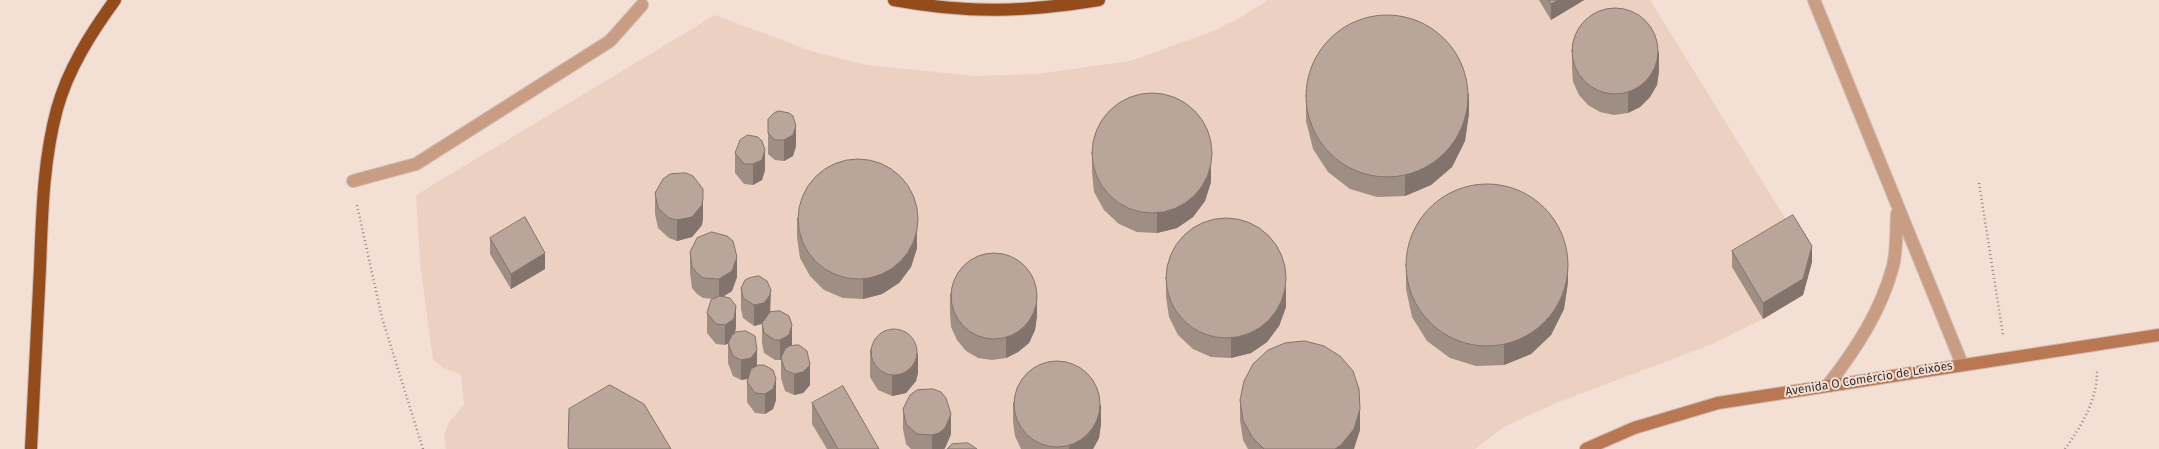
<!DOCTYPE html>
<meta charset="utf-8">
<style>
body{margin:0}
canvas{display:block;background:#f4dfd4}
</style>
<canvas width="2159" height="449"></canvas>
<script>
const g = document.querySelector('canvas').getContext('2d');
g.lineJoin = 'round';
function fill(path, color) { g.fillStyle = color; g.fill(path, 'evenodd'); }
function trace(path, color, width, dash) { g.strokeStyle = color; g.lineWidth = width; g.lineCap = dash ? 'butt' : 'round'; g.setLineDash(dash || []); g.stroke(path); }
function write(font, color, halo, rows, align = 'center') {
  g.font = font + ' "Fira Sans",sans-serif'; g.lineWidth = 4; g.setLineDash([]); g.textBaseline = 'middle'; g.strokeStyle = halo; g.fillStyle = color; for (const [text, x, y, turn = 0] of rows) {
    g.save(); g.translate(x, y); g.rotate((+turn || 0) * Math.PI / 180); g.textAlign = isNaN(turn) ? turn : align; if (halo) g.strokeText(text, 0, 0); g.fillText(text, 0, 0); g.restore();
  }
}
const built = new Path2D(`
 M1268,0h382l143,231 10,64 -40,24 -53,26 -154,58 -52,24 -29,22h-1029l-2,-14 5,-13 15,-17 -3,-30 -17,-7 -11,-8 -13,-97 -4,-68 299,-180 99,37 53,13 108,11 62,-2 93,-13 81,-29 32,-16z`);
const path = new Path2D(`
 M1979,183l24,152
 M357,205l25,113 41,131
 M2065,449c17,-24 33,-50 32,-80`);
const lane = new Path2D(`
 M1814,0l148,364
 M353,181l63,-17 194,-123 32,-36
 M1828,385c28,-36 53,-74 65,-119 4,-16 3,-35 4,-52`);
const secondary = new Path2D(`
 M1586,449l48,-21 84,-25 441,-68`);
const highway = new Path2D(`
 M894,0c76,14 130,12 205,0
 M31,449c3,-60 6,-121 9,-181 2,-53 3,-107 17,-159 11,-40 34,-76 58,-109`);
const wall = new Path2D(`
 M1539,0h45l-33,20z
 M1572,48l87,23 -2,14 -7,12 -10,10 -12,6 -14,2 -14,-3 -12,-7 -9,-10 -6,-13 -1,-13z
 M1306,101l163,12 -4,28 -13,26 -21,18 -26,11 -28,1 -27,-8 -22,-17 -15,-23 -7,-28z
 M768,119l28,27 -3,10 -9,5 -9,-1 -7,-6z
 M1092,152l119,30 -6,19 -12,16 -16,11 -20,5 -20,-1 -18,-8 -15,-14 -10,-18 -2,-20z
 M735,153l30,17 -3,10 -9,5 -9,-1 -9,-11z
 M655,193l48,25 -1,7 -10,12 -15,4 -8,-3 -11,-10 -3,-14z
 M797,218l120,30 -6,19 -12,16 -17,11 -19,5 -20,-1 -19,-8 -14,-14 -10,-18 -3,-20z
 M490,238l55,31 -34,20 -21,-35z
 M1732,251l80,11 -9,33 -40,24 -31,-52z
 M690,252l47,25 -5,14 -8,5 12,30 -1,7 22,33 19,34 -3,9 -8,5 -10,-1 -8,-11v-20l1,-3 -7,1 -8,-4 -5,-13v-20l-3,2 -9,-1 -9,-11v-20l7,-14 -11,-1 -6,-4 -5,-6 -2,-15z
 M1406,269l162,13 -4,27 -13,26 -20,19 -27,11 -28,1 -26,-8 -23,-17 -15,-24 -6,-28z
 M1166,277l120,30 -7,19 -12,16 -16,11 -20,5 -20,-1 -18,-8 -15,-14 -9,-18 -3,-20z
 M741,288l30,24 21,34 18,39 -7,8 -9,2 -9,-4 -4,-13v-18h-6l-11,-7 -2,-10v-19l-8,2 -11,-8 -2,-9z
 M950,293l87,23 -2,14 -6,13 -11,9 -12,6 -14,2 -14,-2 -12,-7 -9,-11 -6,-13 -1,-13z
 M870,349l48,24 -2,8 -10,12 -14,3 -14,-6 -8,-13z
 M1240,400l120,30 -7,19h-105l-5,-9 -3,-20z
 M1013,402l88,22 -2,14 -6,11h-72l-6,-13 -2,-14z
 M812,403l67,46h-52l-15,-25z
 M903,409l48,25 -6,14 -1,1h-33l-5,-5 -3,-15z`);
const shadedWall = new Path2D(`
 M1558,0h26l-33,20v-16z
 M1659,51v20l-2,14 -7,12 -10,10 -12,6v-20z
 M1469,93v20l-4,28 -13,26 -21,18 -26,11v-20z
 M796,126v20l-3,10 -9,5v-21z
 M765,150v20l-3,10 -9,5v-21z
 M1211,162v20l-6,19 -12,16 -16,11 -20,5v-20z
 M703,198v20l-1,7 -10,12 -15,4v-21z
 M917,228v20l-6,19 -12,16 -17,11 -19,5v-20z
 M1812,246v16l-9,33 -40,24v-16z
 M545,253v16l-34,20v-15z
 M737,257v20l-5,14 -13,8v-20z
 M1568,261v21l-4,27 -13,26 -20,19 -27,11v-21z
 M1286,286v21l-7,19 -12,16 -16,11 -20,5v-20z
 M771,290l-1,26 -6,7 -10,3v-21z
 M1037,296v20l-2,14 -6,13 -11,9 -12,6v-20z
 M736,306v20l-2,14 -9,5v-20z
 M792,325v21l-3,9 -8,3v2h-1v-20z
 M757,350v20l-6,8 -10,2v-20z
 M918,353v20l-2,8 -10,12 -14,3v-20z
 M810,365v20l-7,8 -9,2v-21z
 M776,379v21l-3,9 -8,5v-20z
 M1101,404v20l-2,14 -6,11h-24v-3z
 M1360,409v21l-6,19h-19z
 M951,414v20l-6,14 -1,1h-12v-14z`);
const building = new Path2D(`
 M1549,0h9l-7,4z
 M1572 51a43 43 0 1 1 86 0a43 43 0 1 1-86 0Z
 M1306 96a81 81 0 1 1 162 0a81 81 0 1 1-162 0Z
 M1092 153a60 60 0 1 1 120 0a60 60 0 1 1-120 0Z
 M779,111l10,2 4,3 3,10 -3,9 -9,5h-9l-7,-7v-14l6,-6z
 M748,135l10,2 4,4 3,9 -3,10 -9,4h-9l-9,-11 5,-13z
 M798 219a60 60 0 1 1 120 0a60 60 0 1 1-120 0Z
 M686,173l7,3 10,13v9l-1,7 -10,12 -15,3 -8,-2 -11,-10 -3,-15 8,-14 7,-5z
 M1406 265a81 81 0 1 1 162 0a81 81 0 1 1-162 0Z
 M1793,215l19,31 -9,33 -40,24 -31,-52z
 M525,217l20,36 -34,21 -21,-36z
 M1166 278a60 60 0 1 1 120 0a60 60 0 1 1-120 0Z
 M712,232l15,4 6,5 4,16 -5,14 -13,8 -16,-1 -6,-5 -5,-6 -2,-15 7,-14z
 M951 296a43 43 0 1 1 86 0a43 43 0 1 1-86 0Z
 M759,276l8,5 4,9 -1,5 -6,8 -10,2 -11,-7 -2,-10 4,-8 4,-2z
 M720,296l10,2 6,8 -2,13 -9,6 -9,-1 -9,-11 4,-13z
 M780,311l9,5 3,9 -3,10 -9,5h-5l-11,-7 -2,-10 8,-11z
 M871 352a23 23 0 1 1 46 0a23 23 0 1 1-46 0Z
 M746,331l9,5 2,14 -6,8 -10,2 -8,-4 -5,-13 4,-8 4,-3z
 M1305,341l19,5 16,10 13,15 6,18 1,20 -6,20 -13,16 -6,4h-71l-12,-12 -9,-17 -3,-20 4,-19 9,-17 15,-14 17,-7z
 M799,345l8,6 3,14 -7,7 -9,2 -9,-4 -4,-12 4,-9 4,-3z
 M1014 404a43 43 0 1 1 86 0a43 43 0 1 1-86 0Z
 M759,365h5l9,5 3,9 -3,10 -8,5 -10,-1 -8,-11 4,-13z
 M610,385l34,19 27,45h-102l-1,-2 1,-38z
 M843,386l36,63h-41l-26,-46z
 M933,389l8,3 5,6 5,16 -6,14 -6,5 -7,2 -15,-1 -11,-10 -3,-15 7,-14 7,-5z
 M968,443l9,6h-30l5,-5z`);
const streetNames = [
 ["Avenida O Comércio de Leixões",1869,379,-9]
];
fill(built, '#ecd1c2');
trace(lane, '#cfbcb2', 14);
trace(secondary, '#cfbcb2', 14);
trace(highway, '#cfbcb2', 14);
trace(path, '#95877f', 2.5, [1, 3]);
trace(lane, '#c99c84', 12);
trace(secondary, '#b97853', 12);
trace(highway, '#954c1d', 12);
fill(wall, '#9f8e84');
fill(shadedWall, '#82746c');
fill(building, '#b9a59a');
trace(building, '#82746c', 1);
write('12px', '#39312c', '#f4dfd4', streetNames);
</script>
